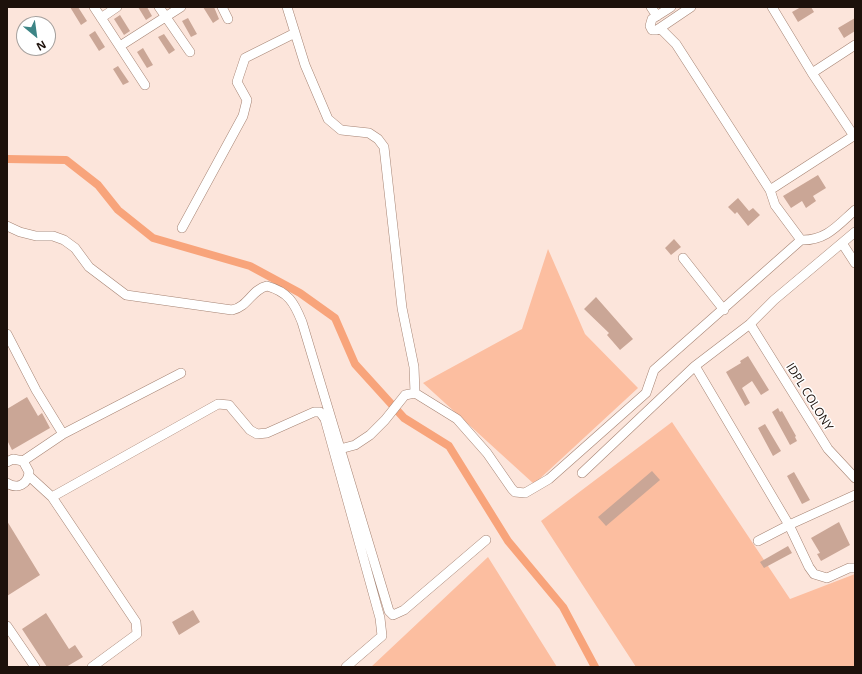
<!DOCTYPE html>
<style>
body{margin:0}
#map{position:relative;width:862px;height:674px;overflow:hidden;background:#fce5db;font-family:"Open Sans",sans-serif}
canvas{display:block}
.frame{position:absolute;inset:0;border:8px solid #1d110b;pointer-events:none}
.north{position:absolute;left:16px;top:16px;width:40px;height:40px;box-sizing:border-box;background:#fff;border:1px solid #a5a09d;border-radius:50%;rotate:151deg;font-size:11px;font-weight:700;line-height:16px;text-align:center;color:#1d110b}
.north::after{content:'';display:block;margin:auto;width:14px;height:18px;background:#3d8586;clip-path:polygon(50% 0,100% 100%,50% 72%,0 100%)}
</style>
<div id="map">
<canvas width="862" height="674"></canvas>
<div class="frame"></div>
<div class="north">N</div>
</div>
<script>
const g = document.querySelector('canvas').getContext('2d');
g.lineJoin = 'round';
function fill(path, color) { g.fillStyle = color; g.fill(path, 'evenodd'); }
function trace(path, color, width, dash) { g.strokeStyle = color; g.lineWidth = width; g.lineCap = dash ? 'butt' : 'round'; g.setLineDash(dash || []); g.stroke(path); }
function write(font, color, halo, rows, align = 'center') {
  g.font = font + ' "Open Sans",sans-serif'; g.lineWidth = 3; g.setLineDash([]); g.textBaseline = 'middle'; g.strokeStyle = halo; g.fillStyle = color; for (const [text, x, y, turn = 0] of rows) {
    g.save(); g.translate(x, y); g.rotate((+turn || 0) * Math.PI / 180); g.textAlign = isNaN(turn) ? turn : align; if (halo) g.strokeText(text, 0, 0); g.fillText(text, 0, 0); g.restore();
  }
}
const green = new Path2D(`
 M548,249l37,85 53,54 -104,96 -111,-101 99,-54z
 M672,422l118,177 65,-25v93h-219l-95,-146z
 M488,557l69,110h-186z`);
const canal = new Path2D(`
 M7,159l59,1 32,25 20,25 35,28 97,28 50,27 35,25 20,46 49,54 45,28 59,95 55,66 32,60`);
const building = new Path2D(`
 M70,7h8l9,14 -6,4z
 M138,7h9l5,9 -6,4z
 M203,7h11l5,12 -6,4z
 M801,7h10l3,5 -16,10 -6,-10z
 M120,15l10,16 -6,4 -10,-16z
 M188,18l9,16 -6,3 -9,-16z
 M855,18v13l-11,7 -6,-10z
 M95,31l10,16 -6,4 -10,-16z
 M164,34l11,16 -6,4 -11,-17z
 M143,48l10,17 -6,3 -10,-16z
 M118,66l11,16 -6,3 -10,-16z
 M818,175l8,13 -13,8 3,5 -10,7 -4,-7 -11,7 -8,-12z
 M738,198l11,13 4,-3 7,7 -12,11 -11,-14 -2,2 -7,-7z
 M674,239l7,8 -10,8 -6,-7z
 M596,297l37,42 -13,11 -13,-15 2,-2 -25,-24z
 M748,356l21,34 -8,5 -9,-14 -10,7 8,15 -5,3 -19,-34 15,-9 -1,-2z
 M27,397l11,19 4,-3 8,15 -38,22 -5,-10v-31z
 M778,408l2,4 2,-1 14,25 -1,1 2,4 -7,4 -18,-33z
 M765,424l16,27 -8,5 -15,-28z
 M652,471l8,9 -54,46 -8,-9z
 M794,472l16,28 -8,4 -15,-28z
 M7,521l33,54 -33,21z
 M839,522l11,23 -29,16 -4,-7 3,-1 -9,-15z
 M788,546l4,7 -28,15 -4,-6z
 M193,610l7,12 -21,13 -7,-13z
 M46,613l23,36 6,-4 8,12 -17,10h-19l-25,-38z`);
const minor = new Path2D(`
 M94,7l51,78
 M159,7l31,45
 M222,7l6,12
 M287,7l18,58 23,54 13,11 28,3 9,6 6,8 18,161 12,59 1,26
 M651,7l6,9
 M671,7l-19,12 -2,7 2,4h5l34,-23
 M772,7l40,66
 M101,18l16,-11
 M660,28l16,16 94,146 5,15 26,35c25,1 37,-15 54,-30
 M120,46l61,-39
 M854,136l-42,-63 43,-28
 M770,190l85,-55
 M7,226l13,6 16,4h17l11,4 11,8 14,19 37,28 106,15c16,-3 20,-21 35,-24 21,6 27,16 35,36l87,289 4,4 11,-5 82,-70
 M182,228l61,-112 4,-16 -10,-18 8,-24 50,-25
 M842,243l13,20
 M683,258l41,52
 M750,324l78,125 27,29
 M7,334l29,56 27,44 -40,27
 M695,366l94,159 66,-30
 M63,434l118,-61
 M340,449l15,-4 15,-10 15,-15 20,-25 10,-2 42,26 30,34 25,36 3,3 10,1 24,-14 97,-86 8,-23 147,-130
 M7,462l6,-3 10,2 6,11c-1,12 -11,18 -22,11
 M582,473l113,-107 55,-42 24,-24 81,-68
 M29,476l23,21 84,125 1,12 -45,33
 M52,497l166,-93 11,1 21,25 7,4 10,-1 47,-21h6l5,7 55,199 2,18 -36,31
 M758,541l31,-16 20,42 5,7 13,4 22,-10h6
 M7,626l28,41`);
const streetNames = [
 ["IDPL COLONY",809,397,58]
];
fill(green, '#fcbea0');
trace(canal, '#f8a47b', 8);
fill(building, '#caa696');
trace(minor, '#a58373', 10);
trace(minor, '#fff', 9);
write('12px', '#1d110b', '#fff', streetNames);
</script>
